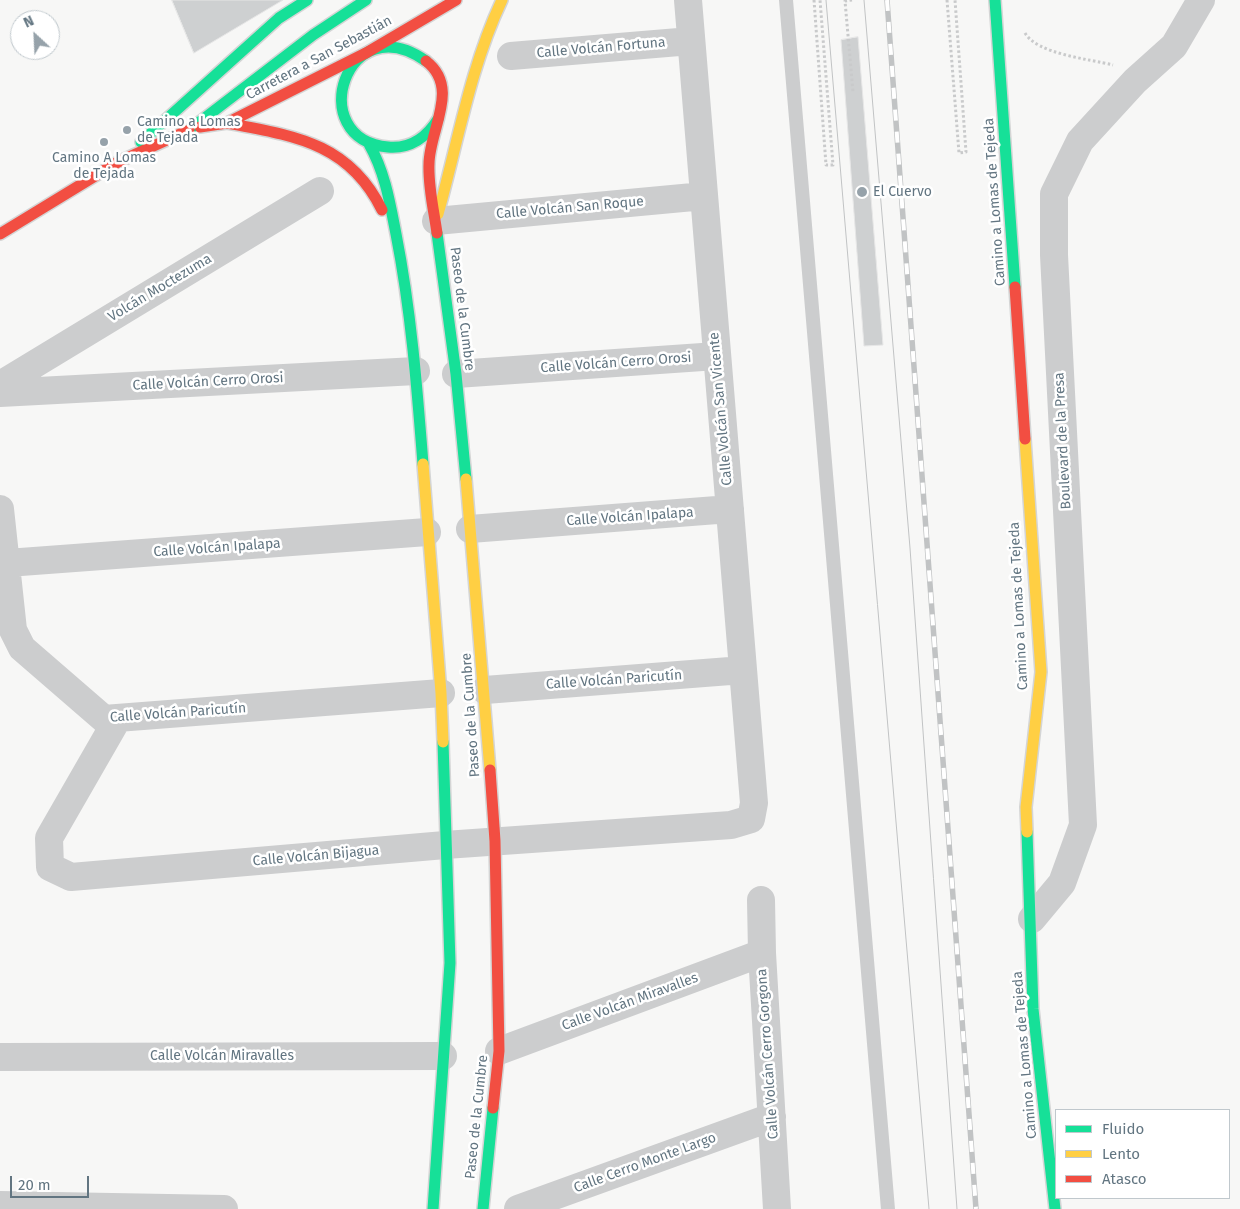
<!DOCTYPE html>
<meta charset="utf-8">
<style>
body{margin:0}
#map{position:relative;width:1240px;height:1209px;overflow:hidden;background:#f7f7f6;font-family:"Fira Sans",sans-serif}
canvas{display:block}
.legend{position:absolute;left:1055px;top:1109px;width:175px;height:90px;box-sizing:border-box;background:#fff;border:1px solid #c0c8cd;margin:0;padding:6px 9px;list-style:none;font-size:15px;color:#627581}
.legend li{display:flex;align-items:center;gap:10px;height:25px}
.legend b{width:25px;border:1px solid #c0c8cd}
.north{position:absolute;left:10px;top:10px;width:50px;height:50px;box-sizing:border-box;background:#fff;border:1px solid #c0c8cd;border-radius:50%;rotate:335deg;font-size:14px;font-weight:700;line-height:20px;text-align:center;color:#627581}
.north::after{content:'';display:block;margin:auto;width:18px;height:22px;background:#96a2aa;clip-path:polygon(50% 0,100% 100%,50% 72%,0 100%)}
.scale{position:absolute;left:10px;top:1176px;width:79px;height:22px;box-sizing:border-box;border:2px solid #627581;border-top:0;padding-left:6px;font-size:15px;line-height:18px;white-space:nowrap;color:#627581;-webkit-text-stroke:4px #fff;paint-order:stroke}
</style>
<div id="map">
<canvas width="1240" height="1209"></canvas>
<ul class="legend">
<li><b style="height:6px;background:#16e098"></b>Fluido</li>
<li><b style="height:6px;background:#ffcf43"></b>Lento</li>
<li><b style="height:6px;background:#f24e42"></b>Atasco</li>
</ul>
<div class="north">N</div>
<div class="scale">20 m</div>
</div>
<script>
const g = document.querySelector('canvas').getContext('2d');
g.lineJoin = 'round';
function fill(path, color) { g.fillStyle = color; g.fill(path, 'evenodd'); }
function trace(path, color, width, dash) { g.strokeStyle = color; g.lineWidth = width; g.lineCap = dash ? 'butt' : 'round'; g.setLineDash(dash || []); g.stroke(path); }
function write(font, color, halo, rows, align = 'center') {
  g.font = font + ' "Fira Sans",sans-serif'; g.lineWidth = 5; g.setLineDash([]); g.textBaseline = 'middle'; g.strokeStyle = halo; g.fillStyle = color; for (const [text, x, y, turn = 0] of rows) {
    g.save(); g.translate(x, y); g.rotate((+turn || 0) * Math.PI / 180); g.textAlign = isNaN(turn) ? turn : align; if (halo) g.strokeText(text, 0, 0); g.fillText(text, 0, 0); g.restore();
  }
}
const building = new Path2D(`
 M172,0h111l-89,53z
 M858,37l25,308 -19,1 -23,-306z`);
const path = new Path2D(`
 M814,0l12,165h7l-13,-165
 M852,0l-7,1 8,91
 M947,0l12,153 7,-1 -11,-152
 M1025,33c12,21 64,26 88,32`);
const lane = new Path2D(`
 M786,0l102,1209`);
const street = new Path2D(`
 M511,56l180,-15
 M436,221l268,-25
 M456,374l261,-18
 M0,385l320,-194
 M0,393l416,-22
 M0,509l13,121 9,18 82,71 337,-26
 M470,529l260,-20
 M7,563l420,-31
 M485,690l258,-20
 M118,718l-69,120 1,29 21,10 374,-32 286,-20 20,-6 3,-16 -66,-803
 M761,900l1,53 15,256
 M1032,919l30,-36 21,-58 -29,-570v-61l26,-53 55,-60 39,-35 27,-46
 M499,1051l263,-98
 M0,1057l443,-1
 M0,1205l224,4
 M518,1209l254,-92`);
const fast = new Path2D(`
 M995,0l20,287
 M426,61c-80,-57 -123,78 -38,86 22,2 39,-10 50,-28
 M189,130l124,-95 53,-35
 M141,142l138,-124 28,-18
 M369,144c16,28 21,59 27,90 15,76 21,153 27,230
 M437,233l19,141 10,105
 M1027,832l6,177 22,200
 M433,1209l17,-246 -7,-221
 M483,1209l10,-101`);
const slow = new Path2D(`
 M438,214c20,-72 32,-146 64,-214
 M1025,439l16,233 -15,135 1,25
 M423,464l18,229 2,49
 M466,479l24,291`);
const jam = new Path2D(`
 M426,61c35,27 3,69 3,103 -1,23 5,47 8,69
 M227,123c68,13 122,20 155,87
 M200,127l27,-4 139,-70 90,-53
 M0,234l118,-72 71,-32
 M1015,287l10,152
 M490,770l5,71 4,210 -6,57`);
const tram = new Path2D(`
 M826,0l103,1209
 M864,0l46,548 47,661`);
const rail = new Path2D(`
 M887,0l89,1209`);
const markers = [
 [127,130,5,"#96a2aa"],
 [104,142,5,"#96a2aa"],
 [862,192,6,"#96a2aa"]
];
const streetNames = [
 ["Calle Volcán Fortuna",601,48,-5],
 ["Carretera a San Sebastián",319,58,-28],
 ["Camino a Lomas de Tejeda",995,202,-94],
 ["Calle Volcán San Roque",570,208,-5],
 ["Volcán Moctezuma",160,288,-31],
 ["Paseo de la Cumbre",462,309,83],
 ["Calle Volcán Cerro Orosi",616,363,-4],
 ["Calle Volcán Cerro Orosi",208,382,-3],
 ["Calle Volcán San Vicente",721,409,-95],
 ["Boulevard de la Presa",1063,441,-93],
 ["Calle Volcán Ipalapa",630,517,-4],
 ["Calle Volcán Ipalapa",217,548,-4],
 ["Camino a Lomas de Tejeda",1019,606,-93],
 ["Calle Volcán Paricutín",614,680,-4],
 ["Calle Volcán Paricutín",178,713,-4],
 ["Paseo de la Cumbre",471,715,-94],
 ["Calle Volcán Bijagua",316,856,-5],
 ["Calle Volcán Miravalles",630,1002,-20],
 ["Calle Volcán Cerro Gorgona",768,1054,-94],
 ["Camino a Lomas de Tejeda",1025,1055,-95],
 ["Calle Volcán Miravalles",222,1056],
 ["Paseo de la Cumbre",477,1117,-84],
 ["Calle Cerro Monte Largo",645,1163,-20]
];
const poiNames = [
 ["Camino a Lomas",137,122],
 ["de Tejada",137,138],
 ["Camino A Lomas",104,158,"center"],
 ["de Tejada",104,174,"center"],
 ["El Cuervo",873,192]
];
fill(building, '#ced0d1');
trace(building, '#e6e6e6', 1);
trace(fast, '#d4d5d5', 14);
trace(slow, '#d4d5d5', 14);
trace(jam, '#d4d5d5', 14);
trace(path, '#c9cacb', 3, [2.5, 2.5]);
trace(lane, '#cccdce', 14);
trace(street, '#cccdce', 28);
trace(fast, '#16e098', 11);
trace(slow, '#ffcf43', 11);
trace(jam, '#f24e42', 11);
trace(tram, '#c1c3c4', 1);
trace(rail, '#c1c3c4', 5.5);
trace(rail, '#fff', 4, [11]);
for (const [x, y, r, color] of markers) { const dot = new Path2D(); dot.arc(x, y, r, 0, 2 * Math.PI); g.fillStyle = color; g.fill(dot); trace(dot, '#fff', 2); }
write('14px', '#627581', '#fff', streetNames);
write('14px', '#627581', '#fff', poiNames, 'left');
</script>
